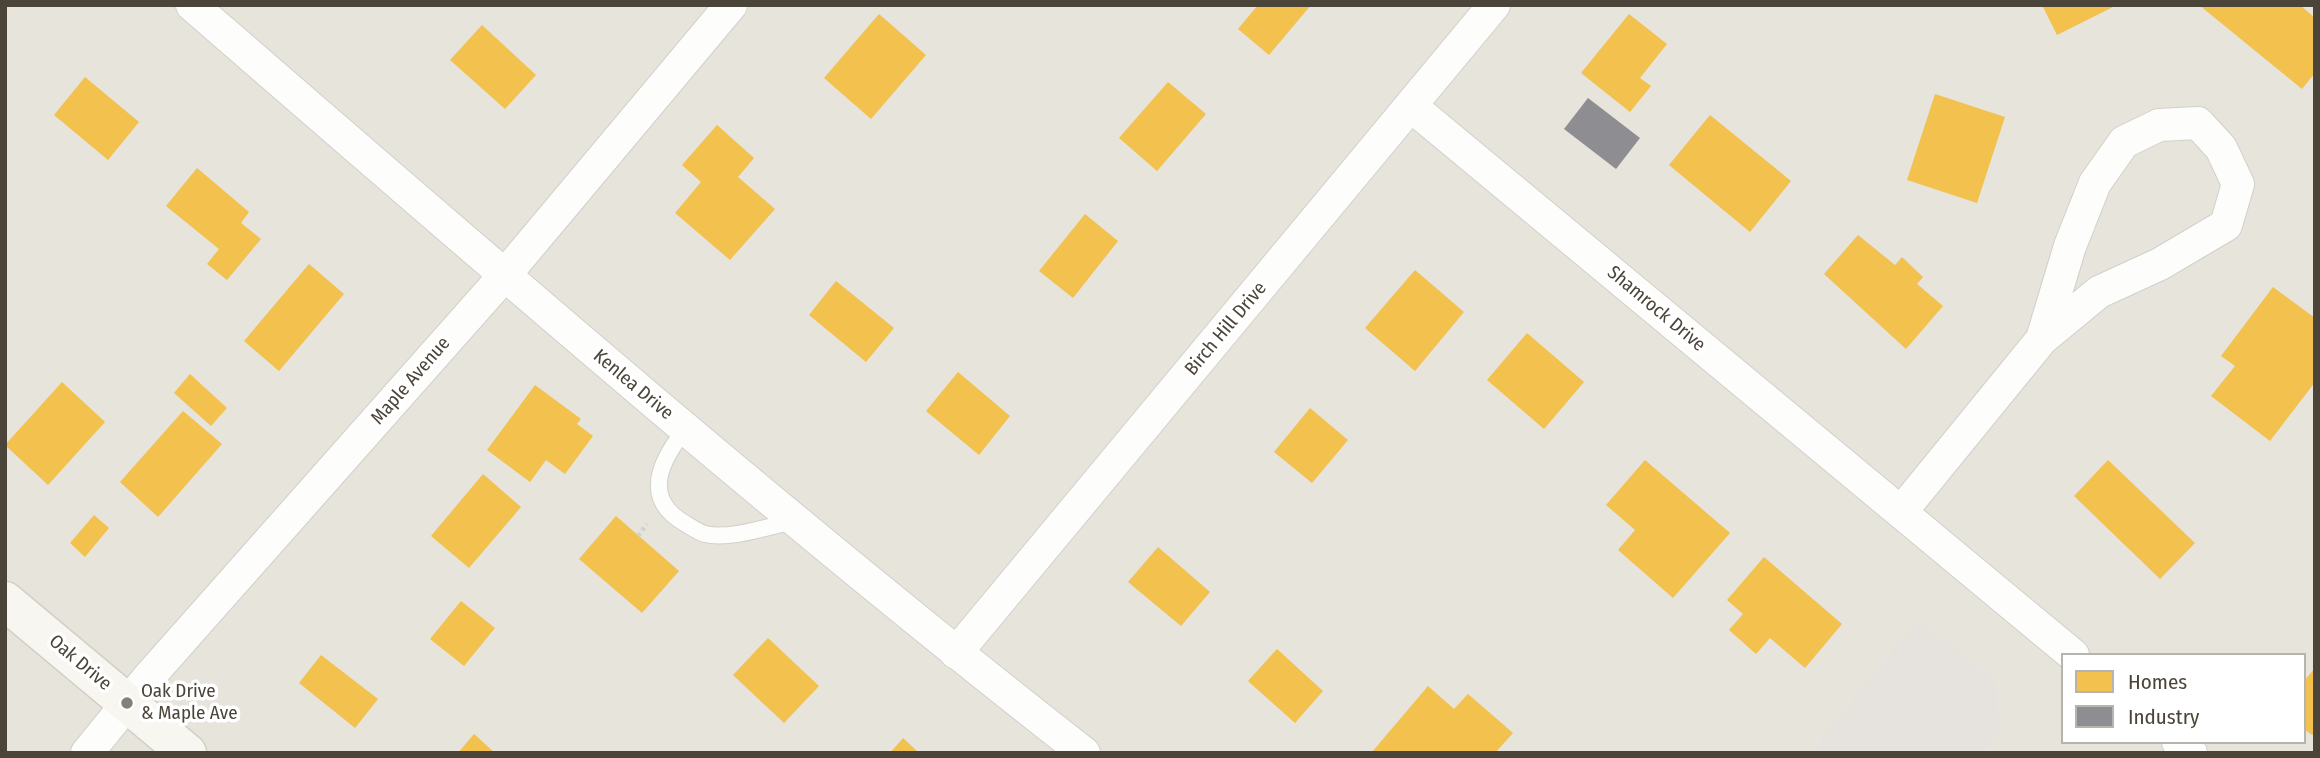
<!DOCTYPE html>
<style>
body{margin:0}
#map{position:relative;width:2320px;height:758px;overflow:hidden;background:#f4f2ee;font-family:"Fira Sans Condensed",sans-serif}
canvas{display:block}
.frame{position:absolute;inset:0;border:7px solid #4b4439;pointer-events:none}
.legend{position:absolute;left:2061px;top:653px;width:245px;height:91px;box-sizing:border-box;background:#fff;border:2px solid #b7b4b0;margin:0;padding:9px 12px;list-style:none;font-size:21px;color:#4b4439}
.legend li{display:flex;align-items:center;gap:14px;height:35px}
.legend b{width:35px;border:2px solid #b7b4b0}
</style>
<div id="map">
<canvas width="2320" height="758"></canvas>
<div class="frame"></div>
<ul class="legend">
<li><b style="height:19px;background:#f2c14e"></b>Homes</li>
<li><b style="height:19px;background:#8d8d92"></b>Industry</li>
</ul>
</div>
<script>
const g = document.querySelector('canvas').getContext('2d');
g.lineJoin = 'round';
function fill(path, color) { g.fillStyle = color; g.fill(path, 'evenodd'); }
function trace(path, color, width, dash) { g.strokeStyle = color; g.lineWidth = width; g.lineCap = dash ? 'butt' : 'round'; g.setLineDash(dash || []); g.stroke(path); }
function write(font, color, halo, rows, align = 'center') {
  g.font = font + ' "Fira Sans Condensed",sans-serif'; g.lineWidth = 7; g.setLineDash([]); g.textBaseline = 'middle'; g.strokeStyle = halo; g.fillStyle = color; for (const [text, x, y, turn = 0] of rows) {
    g.save(); g.translate(x, y); g.rotate((+turn || 0) * Math.PI / 180); g.textAlign = isNaN(turn) ? turn : align; if (halo) g.strokeText(text, 0, 0); g.fillText(text, 0, 0); g.restore();
  }
}
const residential = new Path2D(`
 M5,5h2310v748h-2310zM2063,655h241v87h-241z`);
const parking = new Path2D(`
 M1918,620l77,62 5,51 -16,20h-174z`);
const homes = new Path2D(`
 M1258,5h53l-42,50 -31,-26z
 M2042,5h75l-60,30z
 M2199,5h101l15,13v55l-13,16z
 M879,14l47,41 -55,64 -47,-41z
 M1629,14l38,30 -27,34 11,8 -21,26 -49,-39z
 M482,25l54,50 -31,34 -55,-49z
 M85,77l54,45 -31,38 -54,-45z
 M1168,82l38,32 -49,57 -38,-33z
 M1935,94l70,23 -28,86 -70,-23z
 M1710,115l81,66 -41,51 -81,-67z
 M717,125l37,33 -16,19 37,32 -45,51 -55,-47 26,-31 -19,-17z
 M197,168l52,44 -8,11 20,16 -34,41 -20,-16 12,-15 -53,-43z
 M1085,214l33,27 -45,57 -34,-27z
 M1858,235l37,30 7,-8 21,20 -6,7 26,22 -37,43 -82,-75z
 M309,264l35,30 -65,77 -35,-30z
 M1415,270l49,42 -49,59 -50,-43z
 M836,281l58,47 -28,34 -57,-47z
 M2273,287l42,31v64l-45,59 -59,-45 24,-30 -14,-10z
 M1527,333l57,49 -40,47 -57,-49z
 M958,372l52,44 -31,39 -53,-44z
 M190,374l37,34 -16,18 -37,-33z
 M62,382l43,40 -57,63 -43,-40z
 M535,385l46,34 -4,5 16,12 -28,38 -19,-14 -16,22 -43,-32z
 M1310,408l38,32 -36,43 -38,-31z
 M183,411l39,33 -64,73 -38,-35z
 M1645,460l85,73 -57,65 -55,-48 17,-20 -29,-25z
 M2108,460l87,83 -35,36 -86,-83z
 M483,474l38,33 -52,61 -38,-32z
 M94,515l15,13 -24,29 -15,-14z
 M616,516l63,55 -37,42 -63,-54z
 M1158,547l52,45 -29,34 -53,-44z
 M1764,557l78,67 -37,44 -35,-30 -14,16 -27,-24 14,-16 -16,-14z
 M461,601l34,27 -31,38 -34,-27z
 M768,638l51,48 -35,37 -51,-48z
 M1277,649l46,42 -28,32 -47,-42z
 M321,655l57,44 -23,29 -56,-45z
 M2315,668v64l-3,3 -8,-6v-48z
 M1428,686l26,23 14,-15 45,39 -18,20h-122l-1,-1z
 M474,734l21,19h-37z
 M903,738l16,15h-29z`);
const industry = new Path2D(`
 M1588,98l52,40 -24,31 -52,-40z`);
const path = new Path2D(`
 M638,536l9,-12`);
const lane = new Path2D(`
 M685,430c-25,31 -44,69 1,94 5,3 12,8 19,10 25,6 65,-8 90,-13`);
const street = new Path2D(`
 M192,5c293,254 586,509 892,748
 M1411,106l662,549
 M1901,512l141,-173 28,-93 25,-63 29,-41 35,-17 39,-2 23,25 17,36 -12,41 -66,39 -61,28 -57,47
 M956,653l538,-648
 M2178,742l13,11
 M87,753l61,-75 356,-402 227,-271`);
const secondary = new Path2D(`
 M5,601l182,152`);
const markers = [
 [127,703,7,"#868178"]
];
const streetNames = [
 ["Shamrock Drive",1656,309,40],
 ["Birch Hill Drive",1226,329,-50],
 ["Maple Avenue",411,381,-49],
 ["Kenlea Drive",633,385,40],
 ["Oak Drive",80,663,40]
];
const poiNames = [
 ["Oak Drive",141,692],
 ["& Maple Ave",141,714]
];
fill(residential, '#e7e4dc');
fill(parking, '#e6e3df');
fill(homes, '#f2c14e');
fill(industry, '#8d8d92');
trace(lane, '#d2d0cb', 18);
trace(street, '#d2d0cb', 34);
trace(secondary, '#d3cfc5', 41);
trace(path, '#d3d2cc', 4.5, [3.5, 3.5]);
trace(lane, '#fdfdfc', 16);
trace(street, '#fdfdfc', 32);
trace(secondary, '#f7f6f1', 38);
for (const [x, y, r, color] of markers) { const dot = new Path2D(); dot.arc(x, y, r, 0, 2 * Math.PI); g.fillStyle = color; g.fill(dot); trace(dot, '#fff', 2.5); }
write('19px', '#4b4439', '#fff', streetNames);
write('19px', '#4b4439', '#fff', poiNames, 'left');
</script>
